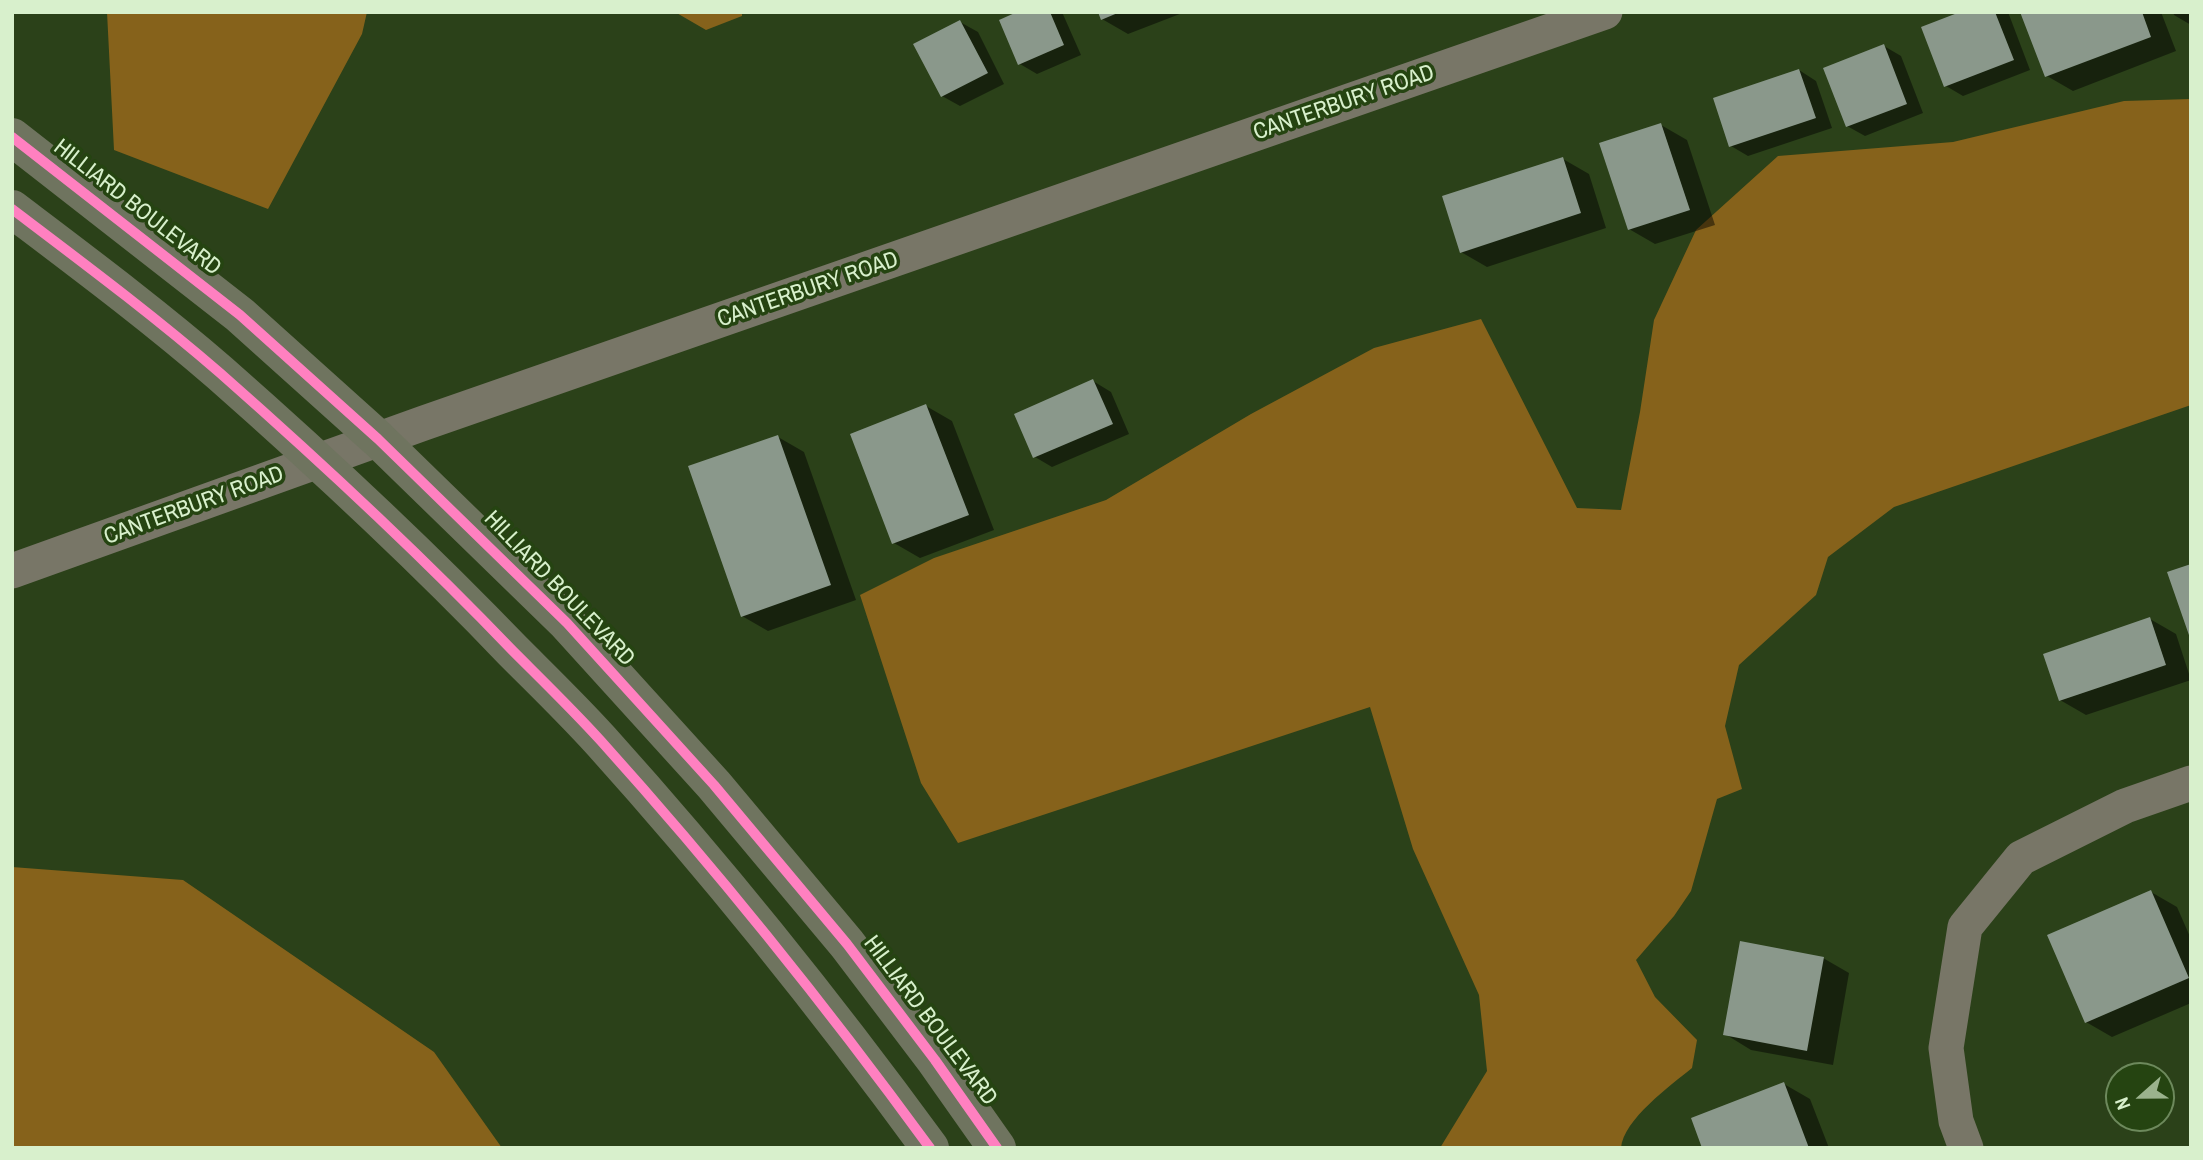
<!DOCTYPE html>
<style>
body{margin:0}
#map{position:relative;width:2203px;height:1160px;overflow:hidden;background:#2b4119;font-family:"Archivo Narrow",sans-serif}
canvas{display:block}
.frame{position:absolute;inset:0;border:14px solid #d8f0cc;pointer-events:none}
.north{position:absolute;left:2105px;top:1062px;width:70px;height:70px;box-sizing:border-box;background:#254411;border:2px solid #6d895c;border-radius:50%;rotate:249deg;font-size:19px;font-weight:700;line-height:28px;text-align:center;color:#d8f0cc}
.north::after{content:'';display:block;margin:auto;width:24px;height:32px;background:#9bb38d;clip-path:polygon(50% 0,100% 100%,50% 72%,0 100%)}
</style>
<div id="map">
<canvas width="2203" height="1160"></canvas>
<div class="frame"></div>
<div class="north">N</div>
</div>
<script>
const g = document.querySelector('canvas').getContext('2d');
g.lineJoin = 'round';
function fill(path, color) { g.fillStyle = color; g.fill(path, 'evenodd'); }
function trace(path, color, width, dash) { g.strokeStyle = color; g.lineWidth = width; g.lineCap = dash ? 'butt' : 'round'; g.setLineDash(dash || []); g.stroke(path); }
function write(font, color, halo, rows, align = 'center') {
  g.font = font + ' "Archivo Narrow",sans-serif'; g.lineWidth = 7; g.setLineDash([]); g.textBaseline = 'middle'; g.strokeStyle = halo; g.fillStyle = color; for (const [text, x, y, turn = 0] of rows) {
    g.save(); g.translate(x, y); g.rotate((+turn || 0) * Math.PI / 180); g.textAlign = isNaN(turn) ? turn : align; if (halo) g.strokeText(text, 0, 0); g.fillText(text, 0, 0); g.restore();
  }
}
const green = new Path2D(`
 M107,12h260l-5,22 -94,175 -154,-59z
 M675,12h67v4l-36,14z
 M2191,99v306l-297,102 -66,50 -12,38 -77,70 -14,61 17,63 -25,10 -26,92 -17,25 -38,44 19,37 42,43 -5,28c-21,17 -69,52 -71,80h-181l47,-77 -8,-76 -66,-146 -43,-142 -412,136 -37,-60 -61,-188 74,-37 172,-58 145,-86 123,-66 107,-29 96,189 44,2 19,-98 14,-92 42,-90 82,-74 175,-14 171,-41z
 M12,867l171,13 251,172 68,96h-490z`);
const shadow = new Path2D(`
 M1021,12h41l19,43 -44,19 -17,-10z
 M1100,12h85l-57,22 -26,-15z
 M1965,12h43l22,58 -67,26 -17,-10z
 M2022,12h139l15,39 -103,40 -26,-15z
 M2173,12h18v13l-17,-10z
 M960,22l18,10 26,52 -44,22 -18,-10z
 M1884,46l17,10 22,57 -58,23 -18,-10z
 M1799,70l17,11 16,47 -84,28 -17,-10z
 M1661,125l26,15 28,85 -60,19 -26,-15z
 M1563,159l26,15 17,54 -119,39 -26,-15z
 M1093,381l18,11 18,42 -77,33 -17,-10z
 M926,406l26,15 42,109 -74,28 -26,-15z
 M778,437l26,15 52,148 -88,31 -26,-15z
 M2150,619l26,15 15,46 -105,35 -26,-15z
 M2151,892l26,15 14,32v64l-79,34 -26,-15z
 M1823,958l26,15 -16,92 -82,-15 -26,-16z
 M1784,1084l26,15 19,49h-125z`);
const building = new Path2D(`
 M1017,12h33l14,33 -46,20 -19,-45z
 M1098,12h22l-19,8z
 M1960,12h35l19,48 -70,27 -23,-60z
 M2020,12h122l9,25 -106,40z
 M960,20l28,53 -47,24 -28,-53z
 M1884,44l23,60 -61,23 -23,-59z
 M1799,69l17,49 -87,29 -16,-49z
 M1661,123l29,87 -62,20 -29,-87z
 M1563,157l18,56 -121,40 -18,-57z
 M1093,379l20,45 -80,34 -19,-44z
 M926,404l43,111 -77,29 -42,-110z
 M778,435l53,150 -90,32 -53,-151z
 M2191,564v74h-1l-23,-66z
 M2150,617l16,48 -107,36 -16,-47z
 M2151,890l38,88 -104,45 -38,-88z
 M1740,941l84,16 -17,94 -84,-16z
 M1784,1082l25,66h-107l-11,-30z`);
const minor = new Path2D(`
 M12,571l412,-148 1181,-411
 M1966,1148l-10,-27 -10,-73 19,-121 56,-69 104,-52 66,-23`);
const major = new Path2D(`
 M12,137l228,178 138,124 189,184 147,162 133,159 88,116 62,88
 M12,209c70,53 141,106 208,164 101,89 200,181 293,278 30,30 60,59 88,90 117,130 226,266 329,407`);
const cycleway = new Path2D(`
 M12,137l228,178 138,124 189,184 147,162 133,159 88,116 62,88
 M12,209c70,53 141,106 208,164 101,89 200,181 293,278 30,30 60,59 88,90 117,130 226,266 329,407`);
const streetNames = [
 ["CANTERBURY ROAD",1344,103,-19],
 ["HILLIARD BOULEVARD",137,208,38],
 ["CANTERBURY ROAD",808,290,-19],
 ["CANTERBURY ROAD",194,506,-20],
 ["HILLIARD BOULEVARD",559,589,46],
 ["HILLIARD BOULEVARD",930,1021,53]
];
fill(green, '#86621b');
fill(shadow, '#0007');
fill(building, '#8a988b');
trace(minor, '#787667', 35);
trace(major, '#6f745f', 38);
trace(cycleway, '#ff80c0', 10);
write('23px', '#d8f0cc', '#254411', streetNames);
</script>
